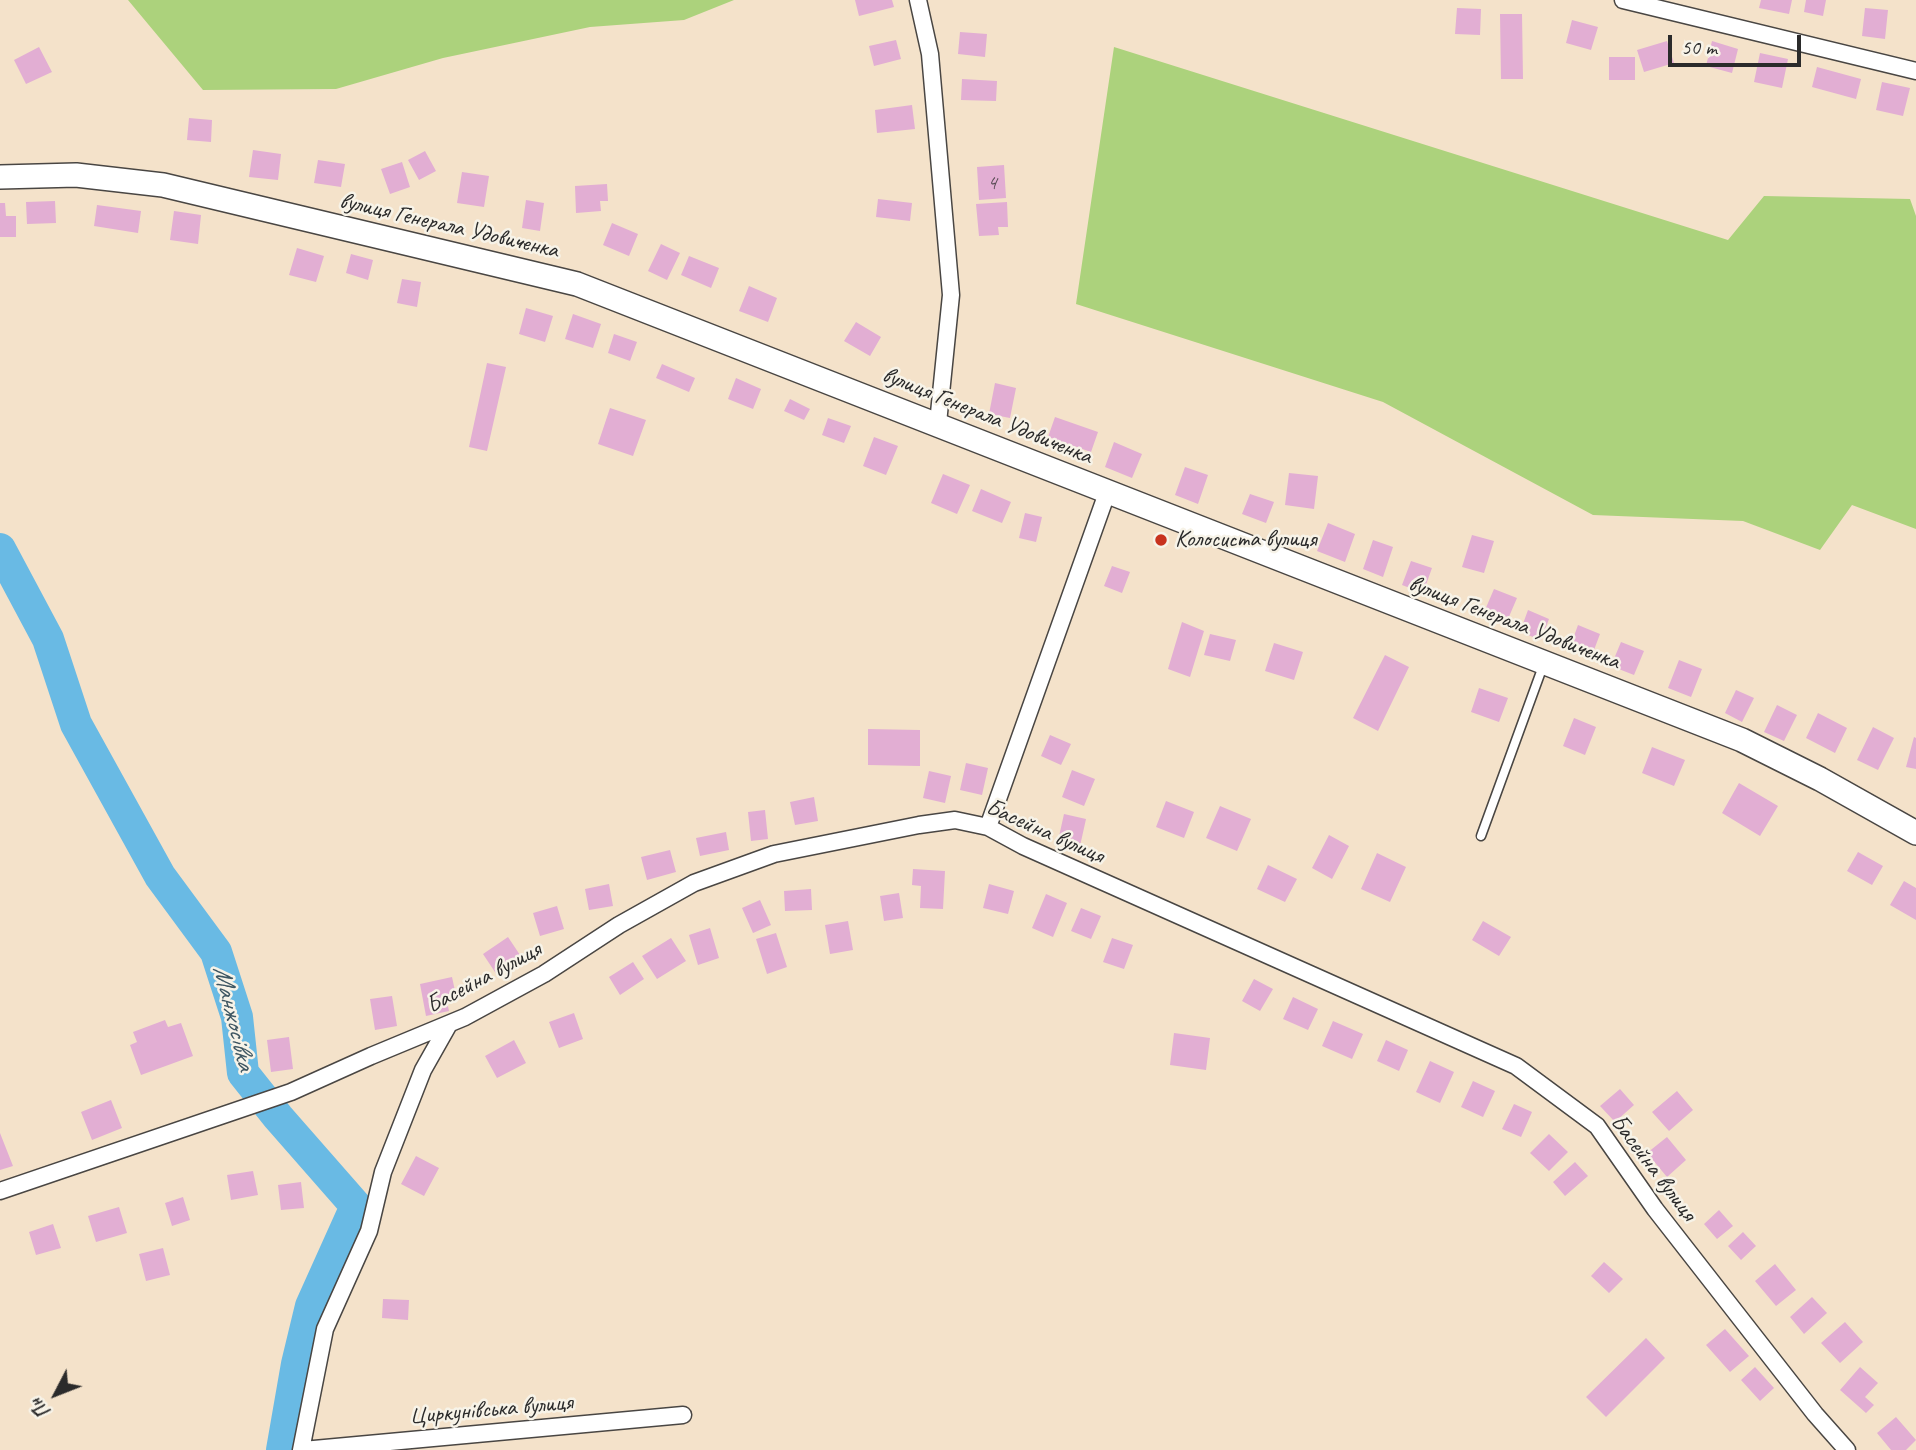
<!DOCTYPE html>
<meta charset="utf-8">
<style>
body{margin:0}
#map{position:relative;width:1916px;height:1450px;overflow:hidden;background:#f4e2ca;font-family:Caveat,sans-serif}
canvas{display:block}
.north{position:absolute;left:21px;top:1359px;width:70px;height:70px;-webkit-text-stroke:5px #f7f3e8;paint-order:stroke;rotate:228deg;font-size:19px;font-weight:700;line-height:28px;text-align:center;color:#2b2b2b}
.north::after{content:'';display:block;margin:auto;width:24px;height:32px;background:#2b2b2b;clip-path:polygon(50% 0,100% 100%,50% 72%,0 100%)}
.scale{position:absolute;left:1668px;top:35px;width:133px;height:32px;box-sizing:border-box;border:4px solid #2b2b2b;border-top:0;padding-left:9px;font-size:21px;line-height:24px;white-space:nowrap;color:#2b2b2b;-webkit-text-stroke:5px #f7f3e8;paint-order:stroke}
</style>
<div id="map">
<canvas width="1916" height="1450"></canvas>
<div class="north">Пн</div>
<div class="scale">50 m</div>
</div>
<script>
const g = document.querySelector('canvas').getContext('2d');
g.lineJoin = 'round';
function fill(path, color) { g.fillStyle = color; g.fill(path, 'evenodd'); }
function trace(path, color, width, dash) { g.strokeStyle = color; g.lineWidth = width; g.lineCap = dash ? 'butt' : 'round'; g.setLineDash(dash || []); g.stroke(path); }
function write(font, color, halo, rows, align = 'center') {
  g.font = font + ' Caveat,sans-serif'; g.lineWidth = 5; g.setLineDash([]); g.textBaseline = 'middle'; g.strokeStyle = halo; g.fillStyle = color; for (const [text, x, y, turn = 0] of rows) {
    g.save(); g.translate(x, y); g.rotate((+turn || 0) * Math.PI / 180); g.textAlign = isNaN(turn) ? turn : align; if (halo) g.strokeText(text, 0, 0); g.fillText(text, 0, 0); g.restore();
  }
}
const green = new Path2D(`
 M128,0h606l-50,20 -94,7 -147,31 -107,31 -133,1z
 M1114,47l614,193 36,-44 146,3 6,17v313l-64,-24 -32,45 -77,-29 -150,-6 -210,-113 -307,-98z`);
const river = new Path2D(`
 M0,549l48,90 28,85 84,152 56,76 21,65 6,56 35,44 78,89 -45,100 -14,58 -15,86`);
const building = new Path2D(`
 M855,0h37l2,7 -35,9z
 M1761,0h31l-3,14 -30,-6z
 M1806,0h20l-3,16 -19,-4z
 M1457,8l24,1 -1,26 -25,-1z
 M1865,8l23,2 -3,29 -23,-3z
 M1500,14h22l1,65h-22z
 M1572,20l26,7 -7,23 -25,-7z
 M960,32l27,2 -2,23 -27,-3z
 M896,40l5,19 -27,7 -5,-20z
 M1667,41l7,22 -30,9 -7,-22z
 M1712,41l26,8 -6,24 -26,-7z
 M39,47l13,25 -26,12 -12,-24z
 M1760,53l28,6 -6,29 -28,-6z
 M1609,57h26v23h-26z
 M1817,67l44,12 -5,20 -44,-12z
 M962,79l35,2 -1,20 -35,-1z
 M1882,82l28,6 -7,28 -27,-6z
 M912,105l3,24 -38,4 -2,-23z
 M189,118l23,2 -1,22 -24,-2z
 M253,150l28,4 -3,26 -29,-3z
 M425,151l11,20 -17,9 -11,-20z
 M318,160l27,4 -4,23 -27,-4z
 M402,162l8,25 -20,7 -9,-25z
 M1004,165l2,33 -27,2 -2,-33z
 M462,172l27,4 -5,31 -27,-4z
 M607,184l1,17h-8l1,10 -25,2 -1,-27z
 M878,199l34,4 -2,18 -34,-4z
 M526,200l18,3 -4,28 -18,-3z
 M55,201l1,22 -29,1 -1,-22z
 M1007,202l1,25h-10l1,8 -20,1 -3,-32z
 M0,203h5l1,13h10v21h-16z
 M97,205l44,6 -3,22 -44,-7z
 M174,211l27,4 -3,29 -28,-4z
 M612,223l26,11 -9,22 -26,-11z
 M661,244l19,9 -13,27 -19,-9z
 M297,248l27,8 -8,26 -27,-7z
 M351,254l22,6 -5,20 -22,-7z
 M689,256l30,12 -8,20 -30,-13z
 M402,279l19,3 -4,25 -20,-4z
 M749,286l28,12 -9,24 -29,-11z
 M526,308l27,8 -8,26 -26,-8z
 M573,314l28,10 -8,24 -28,-9z
 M856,322l25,15 -11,19 -26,-15z
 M614,334l23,8 -7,19 -22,-8z
 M487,363l19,4 -19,84 -18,-4z
 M662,364l33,14 -6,14 -33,-14z
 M736,378l25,11 -8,20 -25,-10z
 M995,383l21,5 -6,30 -21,-4z
 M790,399l20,10 -6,11 -20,-9z
 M610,408l36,12 -13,36 -35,-12z
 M1055,417l43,15 -7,20 -43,-15z
 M828,418l23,8 -7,17 -22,-8z
 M874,437l24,9 -12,29 -23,-9z
 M1114,442l28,12 -10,24 -27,-11z
 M1185,467l23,8 -10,29 -23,-9z
 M1289,473l29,3 -4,33 -29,-4z
 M943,474l27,11 -13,29 -26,-11z
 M981,489l30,13 -9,21 -30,-12z
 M1250,494l24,8 -8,21 -24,-9z
 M1025,513l17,4 -6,25 -17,-4z
 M1328,523l27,11 -10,28 -28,-11z
 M1472,535l22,6 -10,32 -22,-6z
 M1373,540l20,7 -10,30 -20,-8z
 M1411,561l21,7 -9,25 -21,-8z
 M1112,566l18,6 -8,21 -18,-7z
 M1494,589l23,9 -12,28 -23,-9z
 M1528,610l21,9 -8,21 -21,-8z
 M1182,622l22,9 -14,46 -22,-8z
 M1578,625l22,9 -9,24 -22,-8z
 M1210,634l26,6 -6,21 -26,-6z
 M1621,642l23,9 -10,24 -23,-9z
 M1274,643l29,9 -9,28 -29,-9z
 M1385,655l24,12 -31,64 -25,-13z
 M1679,660l23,9 -11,28 -23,-9z
 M1479,688l29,10 -9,24 -28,-10z
 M1736,690l18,8 -12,24 -17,-9z
 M1777,705l20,10 -13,26 -20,-9z
 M1818,713l29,15 -12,25 -29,-15z
 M1574,718l22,9 -11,28 -22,-9z
 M1873,727l21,11 -16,32 -21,-10z
 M868,729l52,1v36l-52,-1z
 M1050,735l21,9 -10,21 -20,-9z
 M1914,737l2,1v31l-10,-2z
 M1652,747l33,13 -11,26 -32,-13z
 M966,763l22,5 -6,27 -22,-5z
 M1072,770l23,9 -11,27 -22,-9z
 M929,771l22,5 -6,27 -22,-5z
 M1739,783l39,23 -18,30 -38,-23z
 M814,797l4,24 -23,4 -5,-23z
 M1166,801l28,11 -10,26 -28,-11z
 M1220,806l31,13 -14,32 -31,-13z
 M765,810l3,29 -17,2 -3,-29z
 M1064,814l22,5 -6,27 -22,-5z
 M726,832l3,18 -29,6 -4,-18z
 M1329,835l20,11 -17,33 -20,-11z
 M670,850l6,22 -29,8 -6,-23z
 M1858,852l25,14 -11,19 -25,-14z
 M1377,853l29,14 -16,35 -29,-13z
 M1268,865l29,14 -12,23 -28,-13z
 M913,869l32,2 -2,38 -23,-1 1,-22 -9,-1z
 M1904,881l12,7v32l-26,-15z
 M609,884l4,22 -24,4 -4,-21z
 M989,884l25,7 -6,23 -25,-6z
 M811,889l1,21 -27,1 -1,-20z
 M899,893l4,25 -19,3 -4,-25z
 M1046,894l21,9 -14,34 -21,-9z
 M760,900l11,25 -18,8 -11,-25z
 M557,906l7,23 -24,7 -7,-23z
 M1081,908l20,8 -10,23 -20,-8z
 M848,921l5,29 -23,4 -5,-29z
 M1483,921l28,16 -12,19 -27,-16z
 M710,928l9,30 -21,7 -9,-30z
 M776,933l11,34 -20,7 -11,-35z
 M508,937l14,21 -25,17 -14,-21z
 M671,938l15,23 -29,18 -15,-23z
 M1112,938l21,7 -9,24 -21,-7z
 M633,962l11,17 -24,16 -11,-18z
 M452,977l5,23 -10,2 2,9 -23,5 -6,-32z
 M1254,979l19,10 -13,22 -18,-10z
 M392,996l5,30 -22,4 -5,-31z
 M1293,997l25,12 -10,21 -25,-11z
 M574,1013l9,26 -24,9 -10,-26z
 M165,1020l3,7 13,-4 12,33 -52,19 -11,-30 7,-3 -4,-10z
 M1333,1021l30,13 -11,25 -30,-13z
 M1174,1033l36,5 -4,32 -36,-5z
 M289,1037l4,32 -22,3 -4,-32z
 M514,1040l12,23 -29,15 -12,-22z
 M1386,1040l22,10 -9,21 -22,-10z
 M1430,1061l24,11 -14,31 -24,-11z
 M1473,1081l22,10 -12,26 -22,-10z
 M1620,1089l14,16 -19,17 -15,-16z
 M1677,1091l16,19 -24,21 -17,-19z
 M111,1100l11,28 -30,12 -11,-28z
 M1514,1104l18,8 -11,25 -19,-8z
 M0,1133l13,33 -13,4z
 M1549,1134l19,18 -19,19 -19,-18z
 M1667,1137l19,23 -19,17 -20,-24z
 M416,1156l23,12 -15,28 -23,-12z
 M1575,1162l13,14 -23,20 -12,-14z
 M253,1171l5,24 -27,5 -4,-25z
 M301,1182l3,26 -23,2 -3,-25z
 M183,1197l7,23 -18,6 -7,-23z
 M119,1207l8,26 -31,9 -8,-26z
 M1719,1210l14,16 -16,13 -13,-15z
 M53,1224l8,24 -25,7 -7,-23z
 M1743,1232l13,14 -15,14 -13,-14z
 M163,1248l7,27 -24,6 -7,-27z
 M1604,1262l19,17 -14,14 -18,-17z
 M1775,1264l21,26 -20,16 -21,-25z
 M1812,1297l15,16 -23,21 -14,-17z
 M383,1299l26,1 -1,20 -26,-2z
 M1845,1322l18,20 -23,21 -19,-20z
 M1725,1329l24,27 -19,16 -24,-27z
 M1646,1338l19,20 -59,59 -20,-20z
 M1755,1367l19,21 -14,13 -19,-21z
 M1860,1367l18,16 -13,14 9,8 -8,8 -26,-23z
 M1896,1417l20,23 -10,10h-15l-14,-17z`);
const service = new Path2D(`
 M1481,836l62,-170`);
const minor = new Path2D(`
 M918,0l12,54 21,241 -13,128
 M1623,0l293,71
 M988,827l119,-334
 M0,1191l291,-99 80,-36 94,-39 79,-43 75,-49 75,-42 80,-29 145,-29 36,-5 33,7 35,19 493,220 81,60 58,83 160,205 32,36
 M301,1450l24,-121 44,-98 14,-59 40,-102 26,-46
 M303,1450l380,-35`);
const secondary = new Path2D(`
 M0,177l76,-2 87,10 414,99 1165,456 78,39 96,54`);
const markers = [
 [1161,540,7,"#c8321e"]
];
const numberNames = [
 ["4",992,183]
];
const streetNames = [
 ["вулиця Генерала Удовиченка",449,226,13],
 ["вулиця Генерала Удовиченка",987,416,22],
 ["вулиця Генерала Удовиченка",1514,623,21],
 ["Басейна вулиця",1045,832,24],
 ["Басейна вулиця",484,978,-28],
 ["Басейна вулиця",1653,1168,53],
 ["Циркунівська вулиця",491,1410,-5]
];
const poiNames = [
 ["Колосиста вулиця",1175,540]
];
const waterNames = [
 ["Манжосівка",233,1018,76]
];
fill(green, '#acd27c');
trace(river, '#69bae4', 32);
fill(building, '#e2aed3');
trace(service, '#494643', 11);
trace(minor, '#494643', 19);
trace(secondary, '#494643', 26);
trace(service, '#fff', 8);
trace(minor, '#fff', 16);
trace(secondary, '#fff', 23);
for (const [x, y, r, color] of markers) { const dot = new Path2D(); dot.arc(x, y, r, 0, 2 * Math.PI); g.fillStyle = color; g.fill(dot); trace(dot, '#f7f3e8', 2.5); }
write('21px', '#594c55', null, numberNames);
write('24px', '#2b2b2b', '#f7f3e8', streetNames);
write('24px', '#2b2b2b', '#f7f3e8', poiNames, 'left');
write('italic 26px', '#3e5662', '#f7f3e8', waterNames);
</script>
